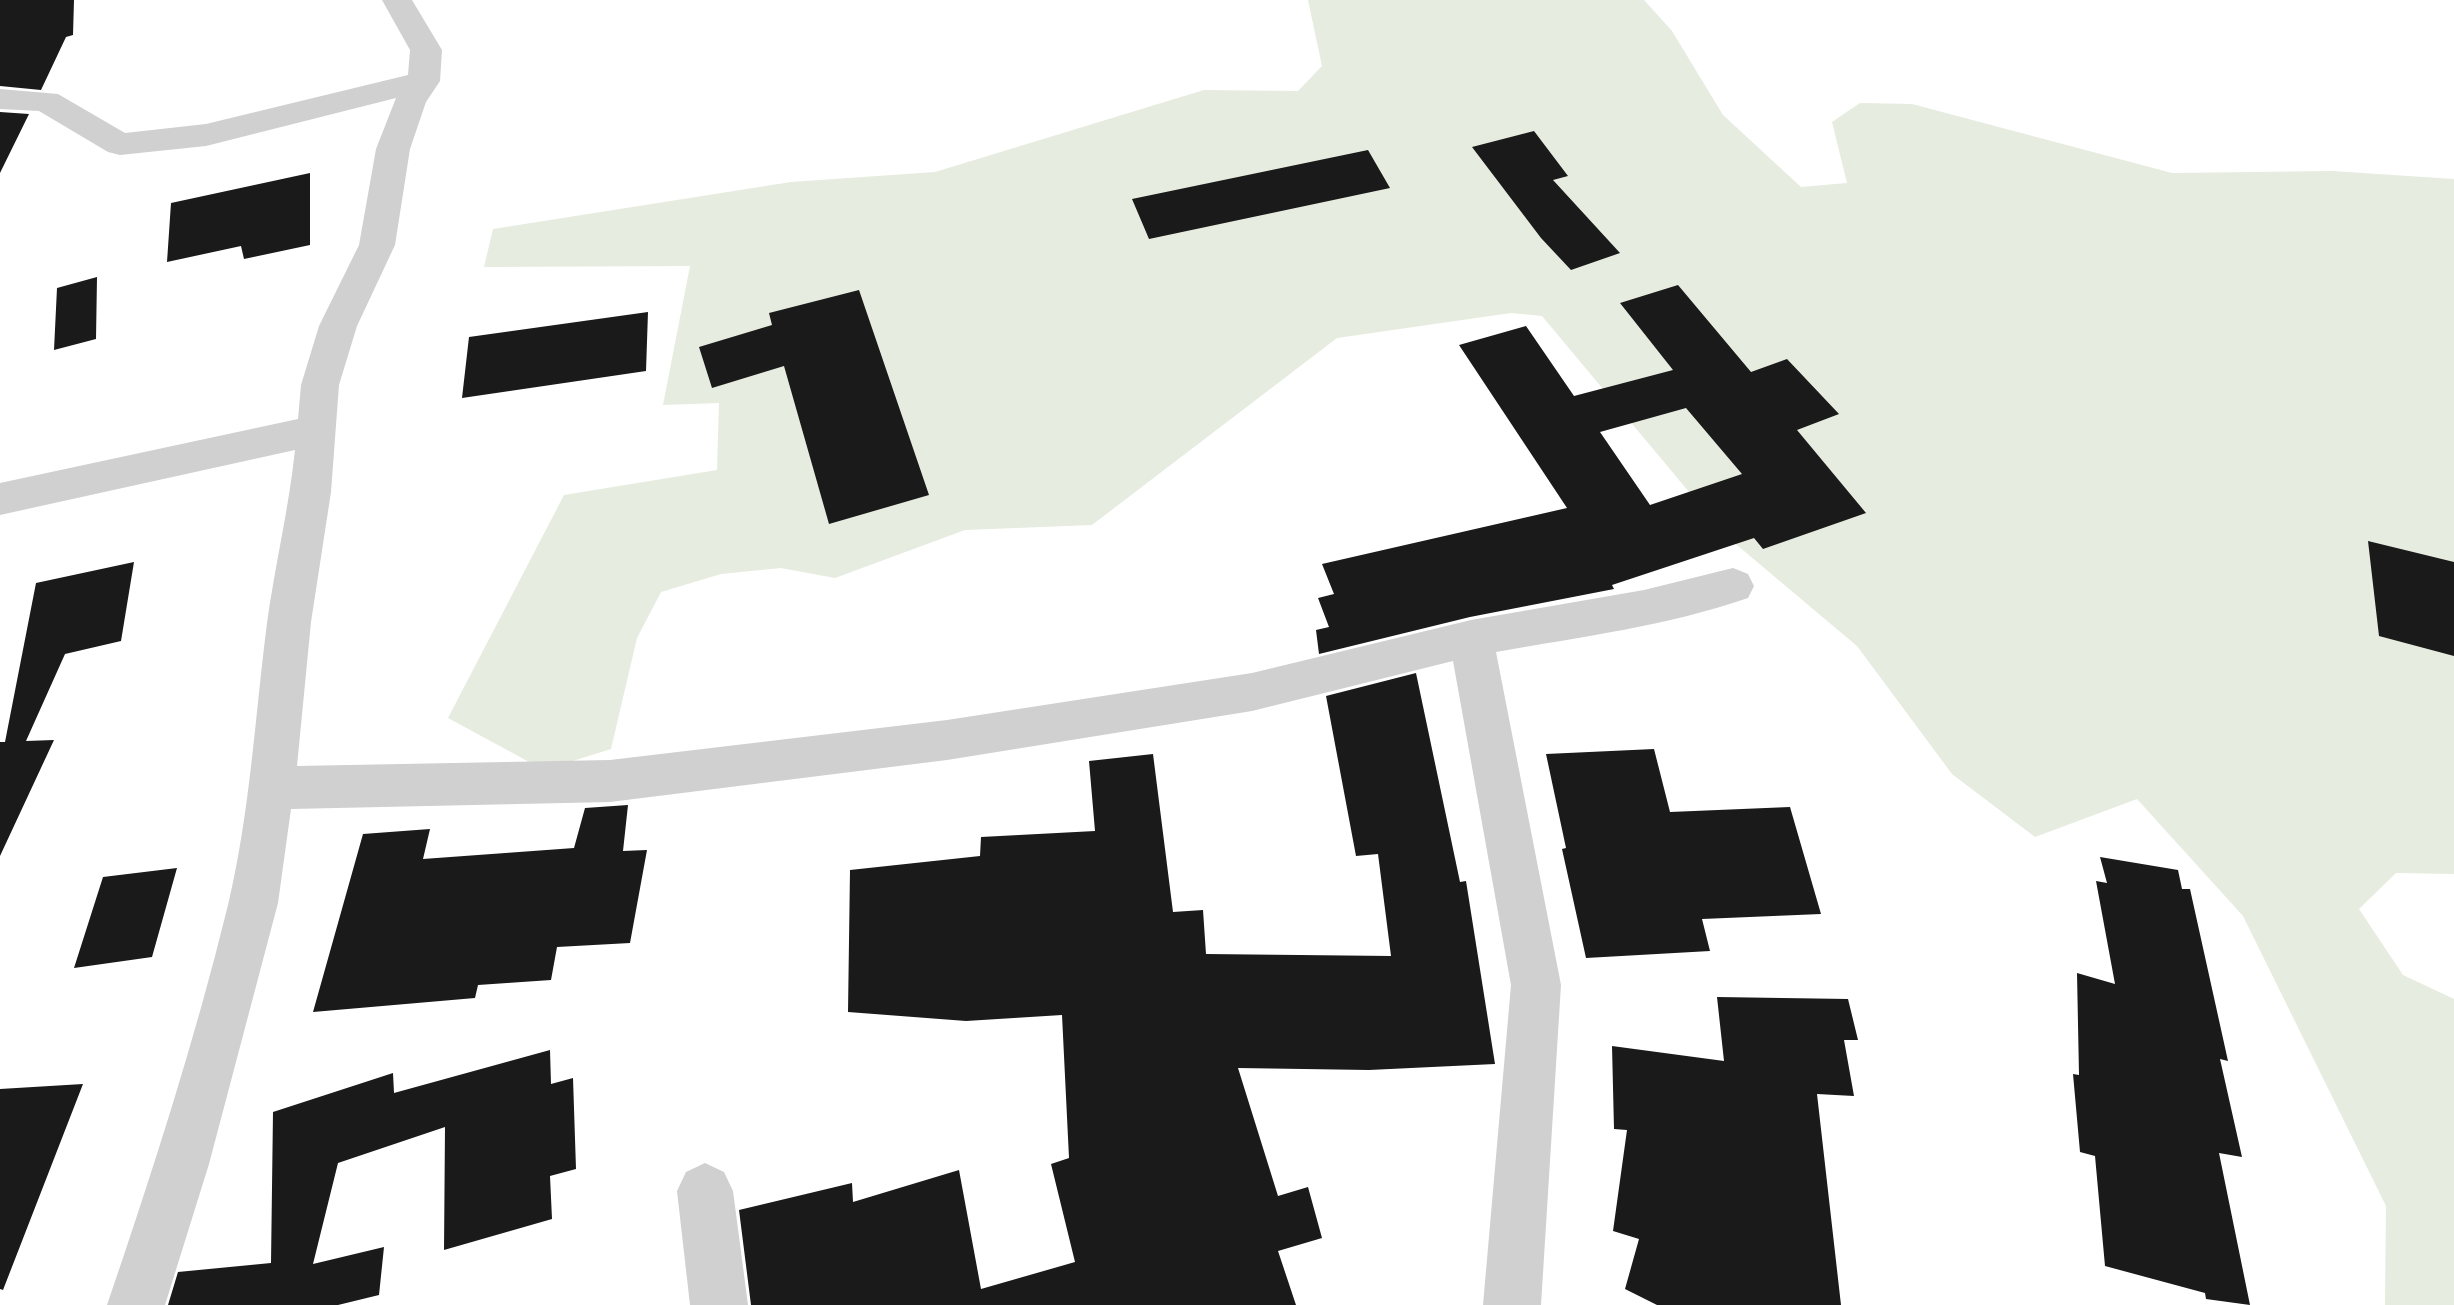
<!DOCTYPE html>
<style>
body{margin:0}
canvas{display:block;background:#fff}
</style>
<canvas width="2454" height="1305"></canvas>
<script>
const g = document.querySelector('canvas').getContext('2d');
g.lineJoin = 'round';
function fill(path, color) { g.fillStyle = color; g.fill(path, 'evenodd'); }
const green = new Path2D(`
 M1308,0h336l28,31 51,84 78,72 46,-4 -15,-61 28,-19 52,1 260,69 160,-2 122,8v695l-58,-1 -37,36 44,66 51,24v306h-69l1,-99 -143,-290 -106,-117 -102,38 -83,-63 -95,-128 -132,-111 -183,-219 -31,-3 -174,25 -245,187 -127,5 -130,48 -54,-10 -60,6 -60,18 -24,46 -26,111 -67,21 -96,-52 116,-223 153,-25 2,-67 -56,2 27,-139 -206,1 9,-38 298,-47 144,-10 269,-82 94,1 24,-25z`);
const building = new Path2D(`
 M0,0h74l-1,35 -7,2 -25,53 -41,-4z
 M0,112l29,2 -29,59z
 M1534,131l34,45 -15,4 67,73 -49,17 -30,-32 -69,-91z
 M1368,150l22,38 -241,51 -17,-40z
 M310,173v72l-66,14 -3,-13 -74,16 4,-59z
 M97,277l-1,62 -42,11 3,-62z
 M1678,285l73,87 36,-13 52,55 -42,16 69,83 -103,36 -9,-11 -142,47 2,4 -144,28 -151,37 -3,-24 13,-3 -11,-29 16,-4 -12,-30 245,-56 -108,-163 67,-19 48,70 99,-26 -53,-67zM1686,408l56,66 -92,31 -50,-73z
 M859,290l70,205 -100,29 -45,-158 -72,22 -13,-41 73,-22 -3,-12z
 M648,312l-2,59 -184,27 7,-61z
 M2368,541l86,21v94l-75,-20z
 M134,562l-13,79 -56,13 -39,87 28,-1 -54,116v-114h5l31,-159z
 M1416,673l44,209 6,-1 29,183 -126,6 -131,-2 40,128 30,-9 14,51 -44,13 18,54h-545l-12,-95 113,-27 1,19 106,-32 22,119 94,-27 -24,-98 18,-6 -7,-143 -96,6 -118,-9 2,-142 130,-14 1,-19 114,-6 -6,-70 64,-7 20,158 30,-2 3,44 185,2 -13,-102 -22,2 -30,-160z
 M1654,749l16,63 120,-5 31,107 -119,5 8,32 -124,7 -24,-109 4,-1 -20,-94z
 M628,805l-5,46 24,-1 -17,93 -73,4 -6,33 -73,5 -3,13 -162,14 50,-178 67,-5 -7,30 151,-11 11,-40z
 M2100,857l78,13 4,19h8l38,172 -8,-2 22,98 -23,-4 31,152 -44,-6 -1,-6 -100,-27 -10,-110 -15,-4 -7,-78 6,1 -2,-102 38,11 -19,-103 11,2z
 M177,868l-25,89 -78,11 29,-91z
 M1717,997l131,2 10,41h-14l10,56 -37,-2 24,211h-184l-32,-16 14,-50 -26,-8 14,-101 -13,-1 -2,-83 112,15z
 M550,1050l1,34 22,-6 3,91 -26,7 2,43 -108,31 1,-123 -107,36 -25,101 71,-17 -5,48 -41,10h-170l10,-33 93,-9 2,-151 120,-39 1,20z
 M83,1084l-80,206 -3,-1v-200z`);
const minor = new Path2D(`
 M382,0h30l30,50 -2,31 -14,21 -16,47 -15,96 -38,81 -18,59 -8,107 -20,130 -14,144 313,-6 337,-40 305,-47 219,-53 173,-30 89,-22 15,6 6,12 -6,12c-81,28 -168,39 -252,54l65,333 -20,320h-58l28,-320 -58,-324 -201,50 -305,49 -337,42 -319,7 -13,94 -69,261 -44,141h-58c45,-132 88,-265 121,-400 22,-92 27,-188 39,-282 8,-58 22,-115 28,-173l-295,65v-32l298,-64 3,-34 18,-59 40,-81 17,-96 20,-51 -190,48 -86,9 -12,-3 -69,-41 -39,-2v-20l58,5 67,39 81,-9 202,-49 2,-25z
 M705,1163l19,9 9,19 15,114h-58l-13,-114 9,-19z`);
fill(green, '#e6ecdf');
fill(building, '#1a1a1a');
fill(minor, '#d0d0d0');
</script>
